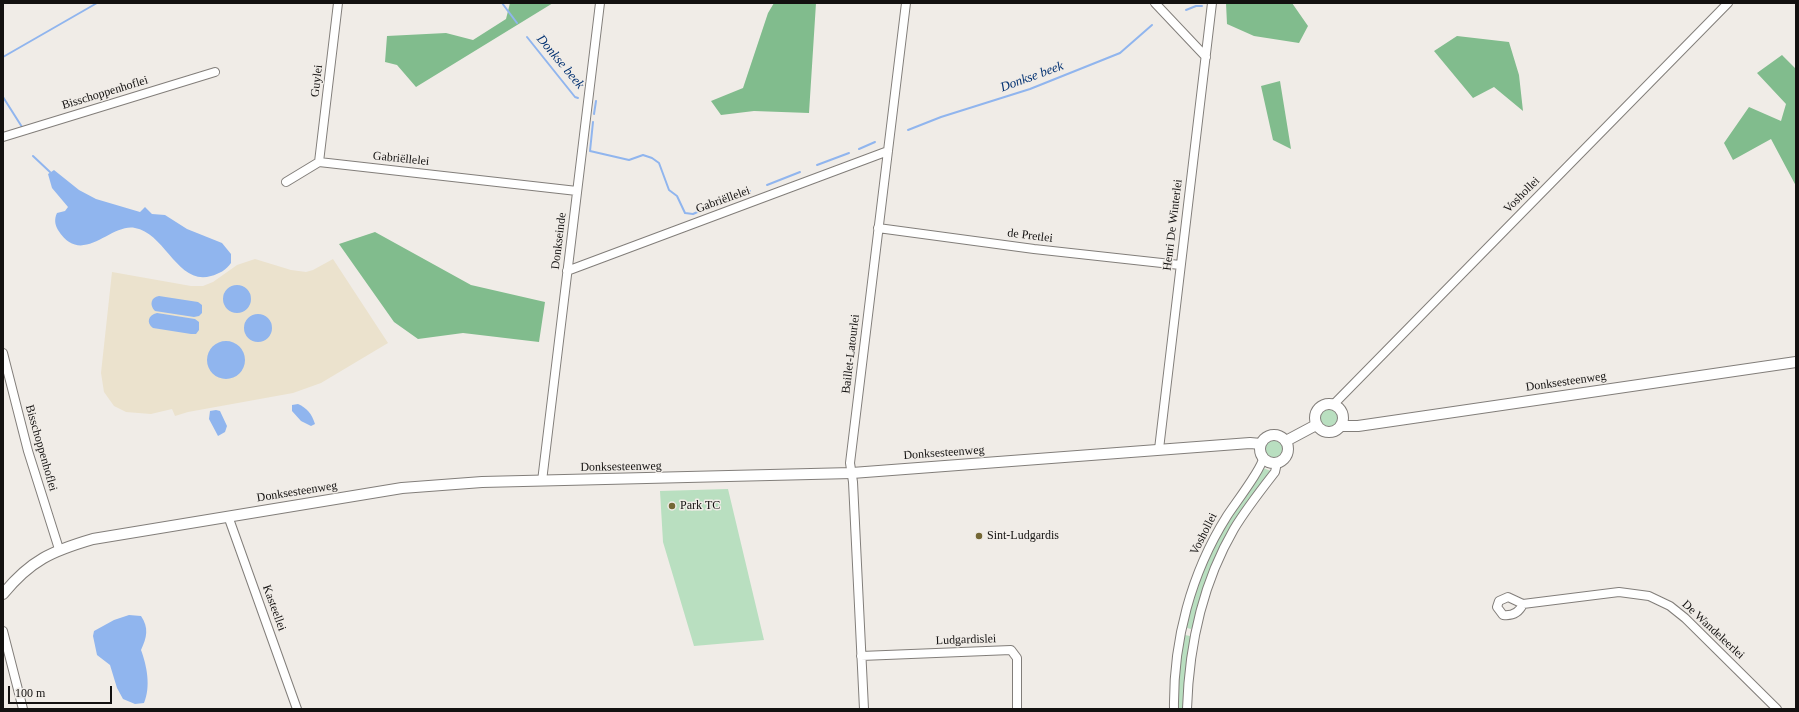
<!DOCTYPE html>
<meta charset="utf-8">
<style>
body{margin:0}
#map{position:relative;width:1799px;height:712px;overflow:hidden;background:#f0ece7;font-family:Georgia,serif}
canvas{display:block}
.frame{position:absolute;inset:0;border:4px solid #131110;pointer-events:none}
.scale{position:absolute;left:8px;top:686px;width:104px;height:18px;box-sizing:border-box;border:2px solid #131110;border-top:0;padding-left:5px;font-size:12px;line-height:14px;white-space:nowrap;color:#131110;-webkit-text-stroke:3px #f0ece7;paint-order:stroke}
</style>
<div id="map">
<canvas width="1799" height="712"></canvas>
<div class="frame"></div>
<div class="scale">100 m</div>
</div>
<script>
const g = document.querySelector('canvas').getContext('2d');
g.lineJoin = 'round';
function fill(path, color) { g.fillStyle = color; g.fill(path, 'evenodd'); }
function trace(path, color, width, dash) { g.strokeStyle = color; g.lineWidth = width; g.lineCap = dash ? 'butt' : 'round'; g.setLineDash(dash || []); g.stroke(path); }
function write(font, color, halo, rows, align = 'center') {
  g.font = font + ' Georgia,serif'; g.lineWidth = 3; g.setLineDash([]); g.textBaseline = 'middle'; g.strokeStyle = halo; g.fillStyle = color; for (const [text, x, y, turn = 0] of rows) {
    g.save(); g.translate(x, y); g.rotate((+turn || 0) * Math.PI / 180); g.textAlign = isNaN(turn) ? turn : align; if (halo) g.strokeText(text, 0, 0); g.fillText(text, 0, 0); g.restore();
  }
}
const industrial = new Path2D(`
 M255,259l36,11 15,2 7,-2 20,-11 55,84 -67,40 -28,10 -105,19 -13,4 -3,-7 -21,5 -25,-2 -12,-6 -10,-14 -3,-19 11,-101 79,14h12l10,-4 24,-17z`);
const green = new Path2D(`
 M1318 418a10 10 0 1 1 20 0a10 10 0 1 1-20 0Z
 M1264 449a10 10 0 1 1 20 0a10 10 0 1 1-20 0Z
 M1263,468l8,3 -6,8 -66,122 -6,25 -2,3 -4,-1c-1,-5 2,-12 3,-18 12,-53 43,-98 73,-142z
 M728,489l36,151 -70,6 -31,-104 -3,-51z
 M1185,635l5,1v3l-5,44 -1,26h-8l1,-27 6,-46z`);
const forest = new Path2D(`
 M510,3h43l-137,84 -19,-22 -12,-3 2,-26 59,-3 27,7 33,-21z
 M774,3h42l-7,110 -55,-2 -33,4 -10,-14 32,-13 25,-75z
 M1226,3h66l16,23 -9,17 -45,-7 -27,-12z
 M1457,36l52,6 10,33 4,36 -29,-24 -21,11 -39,-47z
 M1782,55l14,14v117l-25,-47 -38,21 -9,-17 25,-36 32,14 5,-17 -29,-31z
 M1280,81l11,68 -18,-9 -12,-54z
 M375,232l96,53 74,17 -6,40 -76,-9 -45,6 -24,-17 -55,-78z`);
const water = new Path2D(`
 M54,170l25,20 17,9 44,13 5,-5 7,7 13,1 22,14 35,14 9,11v9c-5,7 -12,11 -20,13 -33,10 -46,-43 -76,-48 -25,-5 -53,40 -77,2 -3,-5 -4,-11 -1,-17l8,-2 3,-4 -16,-19 -4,-14z
 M223 299a14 14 0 1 1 28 0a14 14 0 1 1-28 0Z
 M159,296l39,6 4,3v8l-3,3 -5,1 -39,-6c-6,-6 -4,-14 4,-15z
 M157,313l38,6 4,3v8l-3,4h-5l-38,-6c-7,-5 -5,-13 4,-15z
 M244 328a14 14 0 1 1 28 0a14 14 0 1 1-28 0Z
 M207 360a19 19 0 1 1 38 0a19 19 0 1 1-38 0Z
 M298,404c9,4 14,10 17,20l-4,2 -10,-5 -9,-10v-6z
 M216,410l4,1 7,15 -2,6 -7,4 -9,-17 1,-8z
 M129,615l12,1c8,12 6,21 0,34 6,16 10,37 3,53l-9,1 -12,-5 -6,-11 -7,-23 -13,-10 -4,-19 1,-5 20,-11z`);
const stream = new Path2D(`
 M502,3l15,20
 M1186,10l10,-4h6
 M527,37l48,60 3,1
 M3,57l94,-54
 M3,97l19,30
 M594,114l2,-13
 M593,122l-3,29 39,9 14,-5 9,3 7,5 10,27 8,6 8,17 8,1 31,-14
 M908,130l33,-13 89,-28 90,-36 32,-28
 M859,149l16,-7
 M33,156l17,16
 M817,165l32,-12
 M767,185l33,-13
 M741,194l9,-3`);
const minor = new Path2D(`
 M1155,3l51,54
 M3,137l212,-65
 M319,162l258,29
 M319,162l19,-159
 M286,182l33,-20
 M878,228l156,21 146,16
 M567,271l321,-120
 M3,353l25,98 31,98
 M1333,405l395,-402
 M1159,449l53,-446
 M542,481l58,-478
 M228,516l69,193
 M1523,604c-4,9 -11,12 -20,11l-6,-8 2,-6 9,-4 15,7 96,-12 30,4 21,10 15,12 92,91
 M3,631l20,78
 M861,656l150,-6 6,8v51
 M864,709l-11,-227 -3,-19 56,-460
 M1174,709c-1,-68 17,-136 53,-193 7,-11 37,-50 36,-59
 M1187,709c2,-63 15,-125 47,-180 12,-20 27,-39 41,-57l2,-9`);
const tertiary = new Path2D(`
 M1315 418a14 14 0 1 1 28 0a14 14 0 1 1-28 0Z
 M1341,426h17l438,-64
 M1260 449a14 14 0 1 1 28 0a14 14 0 1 1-28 0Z
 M1286,441l30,-16
 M3,594c28,-34 49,-43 90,-55l309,-51 80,-6 370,-9 398,-30 11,1`);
const markers = [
 [672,506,4,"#746735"],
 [979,536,4,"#746735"]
];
const streetNames = [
 ["Guylei",317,81,-83],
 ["Bisschoppenhoflei",105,93,-17],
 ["Gabriëllelei",401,159,6],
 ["Voshollei",1522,195,-45],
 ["Gabriëllelei",723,200,-20],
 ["Henri De Winterlei",1173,225,-83],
 ["de Pretlei",1030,236,7],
 ["Donkseinde",559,241,-83],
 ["Baillet-Latourlei",851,354,-83],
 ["Donksesteenweg",1566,382,-8],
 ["Bisschoppenhoflei",41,448,74],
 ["Donksesteenweg",944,453,-4],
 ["Donksesteenweg",621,467,-1],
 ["Donksesteenweg",297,492,-9],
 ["Voshollei",1204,534,-63],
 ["Kasteellei",274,608,70],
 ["De Wandeleerlei",1713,630,43],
 ["Ludgardislei",966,640,-2]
];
const poiNames = [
 ["Park TC",680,506],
 ["Sint-Ludgardis",987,536]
];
const waterNames = [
 ["Donkse beek",560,62,50],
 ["Donkse beek",1032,77,-20]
];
fill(industrial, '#ebe2cd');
fill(green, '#b9dfc0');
fill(forest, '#81bc8d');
fill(water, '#90b5ee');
trace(stream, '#90b5ee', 2);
trace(minor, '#827e7a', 10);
trace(tertiary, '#827e7a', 12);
trace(minor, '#fff', 8);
trace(tertiary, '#fff', 10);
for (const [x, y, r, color] of markers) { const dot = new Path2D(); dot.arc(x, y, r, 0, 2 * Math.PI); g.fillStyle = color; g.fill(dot); trace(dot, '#f0ece7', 1.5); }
write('12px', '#131110', '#f0ece7', streetNames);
write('12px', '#131110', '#f0ece7', poiNames, 'left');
write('italic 13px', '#043373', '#f0ece7', waterNames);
</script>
